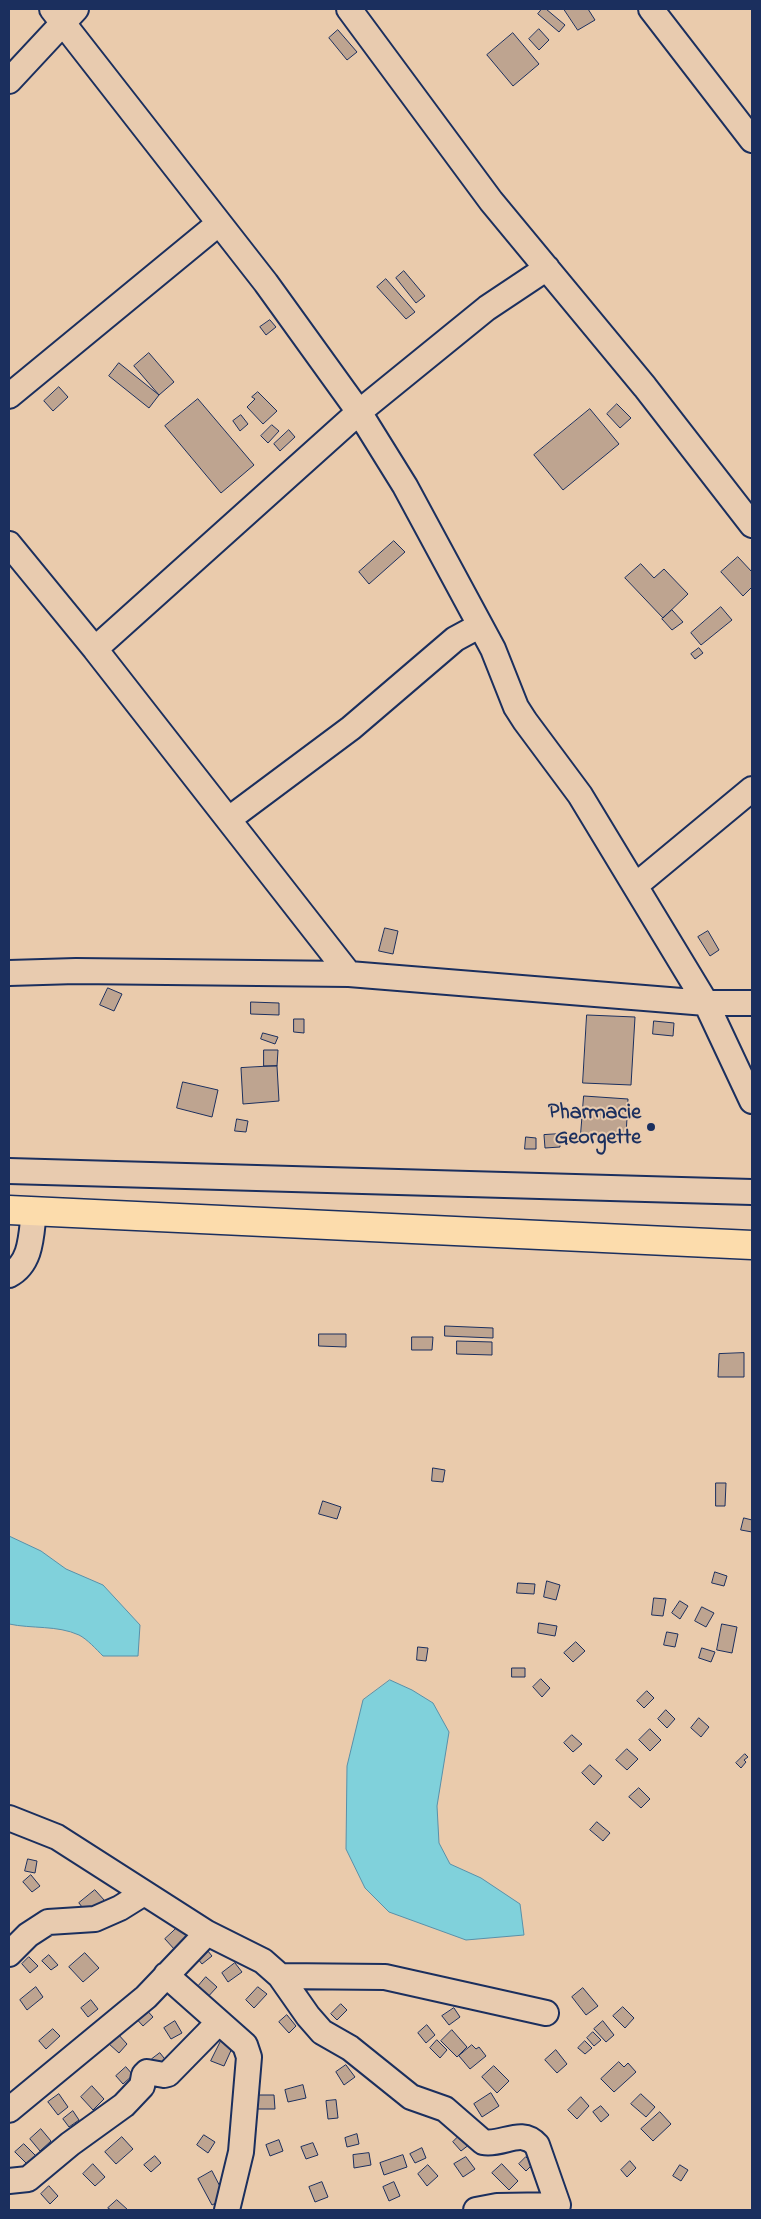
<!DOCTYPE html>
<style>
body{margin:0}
#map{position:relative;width:761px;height:2219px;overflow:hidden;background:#eacbac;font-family:"Indie Flower",sans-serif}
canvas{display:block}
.frame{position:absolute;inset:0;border:10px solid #1b2f5e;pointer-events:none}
</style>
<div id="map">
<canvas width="761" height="2219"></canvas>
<div class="frame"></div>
</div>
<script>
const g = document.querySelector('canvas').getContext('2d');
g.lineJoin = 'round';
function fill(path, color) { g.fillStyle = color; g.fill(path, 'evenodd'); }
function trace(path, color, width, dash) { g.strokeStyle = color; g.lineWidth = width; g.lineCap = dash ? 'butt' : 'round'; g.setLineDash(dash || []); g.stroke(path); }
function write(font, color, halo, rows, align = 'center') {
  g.font = font + ' "Indie Flower",sans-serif'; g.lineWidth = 4; g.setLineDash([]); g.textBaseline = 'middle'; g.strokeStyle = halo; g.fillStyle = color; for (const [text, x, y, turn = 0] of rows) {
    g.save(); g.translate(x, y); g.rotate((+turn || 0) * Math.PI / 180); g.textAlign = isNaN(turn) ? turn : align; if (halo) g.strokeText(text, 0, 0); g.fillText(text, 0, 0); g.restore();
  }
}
const water = new Path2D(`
 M9,1536l32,15 25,18 37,16 37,40 -2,31h-35c-7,-7 -16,-17 -24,-21 -22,-10 -47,-6 -70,-11z
 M390,1680l22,10 21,13 16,29 -12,74 2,37 11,21 31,14 39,26 4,31 -58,5 -77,-28 -24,-24 -19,-39 1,-83 16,-66z`);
const building = new Path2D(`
 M542,9h4l19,16 -6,7 -21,-18z
 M564,9h24l7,11 -17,10z
 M539,29l10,11 -10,10 -10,-11z
 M338,30l19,22 -10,8 -18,-22z
 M513,33l26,31 -26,22 -26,-31z
 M404,271l21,25 -9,7 -20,-25z
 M386,279l29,33 -9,7 -29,-32z
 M270,320l6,7 -10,8 -6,-8z
 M149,353l25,29 -15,13 -25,-29z
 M119,363l40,32 -10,13 -40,-32z
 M59,387l9,10 -15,14 -9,-10z
 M258,392l19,19 -14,13 -16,-17 8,-8 -3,-2z
 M198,399l56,66 -33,28 -56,-67z
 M617,404l14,14 -11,10 -13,-14z
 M590,409l29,35 -56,46 -29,-35z
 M241,415l7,9 -8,7 -7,-10z
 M272,425l7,6 -11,12 -7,-7z
 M289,430l6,7 -15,14 -6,-7z
 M394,541l11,11 -36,32 -10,-12z
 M738,557l14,15v15l-9,9 -22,-24z
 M641,564l13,14 10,-9 24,25 -25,24 -38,-40z
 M721,607l11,13 -31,25 -10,-12z
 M672,610l11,12 -11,8 -10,-11z
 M699,648l4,5 -8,6 -4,-5z
 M385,928l13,3 -5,23 -14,-3z
 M708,931l11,19 -9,6 -12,-19z
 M108,988l14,6 -8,17 -14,-6z
 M251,1002l28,1v12l-28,-1z
 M587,1015l48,2 -4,68 -48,-2z
 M294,1019h10v14l-10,-1z
 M654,1021l20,2 -1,13 -20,-2z
 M263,1033l15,4 -3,7 -14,-5z
 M264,1050h14l-1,16h-13z
 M277,1066l2,35 -36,3 -2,-36z
 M183,1082l35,8 -6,27 -35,-9z
 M584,1096l44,3 -2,37 -45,-2z
 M237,1119l11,2 -2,11 -11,-1z
 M560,1134v13l-15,1 -1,-13z
 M526,1137l10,1v11h-11z
 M445,1326l48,2v10l-48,-2z
 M319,1334h27v13l-27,-1z
 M412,1337h21l-1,13h-20z
 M457,1341l35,1v13l-35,-1z
 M744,1353v24h-26l1,-23z
 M433,1468l12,2 -2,12 -11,-1z
 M716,1483h10l-1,23h-9z
 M323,1501l18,6 -4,12 -18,-5z
 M744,1518l8,2v12l-11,-2z
 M715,1572l12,4 -3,10 -12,-3z
 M547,1581l13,4 -4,15 -12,-3z
 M518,1583l17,1 -1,10 -17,-1z
 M654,1598l12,1 -3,17 -11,-1z
 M680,1601l8,5 -8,13 -8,-6z
 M702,1607l12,6 -8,14 -11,-6z
 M539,1623l18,3 -2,10 -17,-3z
 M722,1624l15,3 -5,26 -15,-3z
 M667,1632l11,2 -3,13 -11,-2z
 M576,1642l9,9 -12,11 -9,-9z
 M418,1647l10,1 -2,13 -9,-1z
 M702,1648l13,4 -4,10 -12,-4z
 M512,1668h13v9h-13z
 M541,1679l9,9 -8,9 -9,-10z
 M647,1691l7,7 -10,10 -7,-7z
 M666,1710l9,9 -8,9 -9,-9z
 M699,1718l10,9 -8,10 -10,-9z
 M650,1729l11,11 -11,11 -11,-11z
 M572,1735l10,9 -9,8 -9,-9z
 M627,1749l11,10 -11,11 -11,-10z
 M745,1754l3,3 -4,3 2,2 -5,6 -5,-5z
 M590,1765l12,11 -8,9 -12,-12z
 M639,1788l11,11 -9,9 -12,-11z
 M597,1822l13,11 -7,8 -13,-11z
 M28,1859l9,2 -2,12 -10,-2z
 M31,1875l9,11 -8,6 -9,-10z
 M95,1890l10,11 -17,14 -9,-12z
 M179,1926l10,11 -14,13 -10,-11z
 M203,1945l9,11 -10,8 -9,-11z
 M85,1953l14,15 -16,14 -14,-15z
 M49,1955l9,10 -7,5 -9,-9z
 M29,1957l9,9 -8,7 -8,-9z
 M235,1963l7,9 -14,10 -6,-9z
 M206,1977l11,10 -12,13 -10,-10z
 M36,1987l7,10 -16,13 -7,-10z
 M258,1987l9,7 -13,14 -8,-8z
 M583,1988l15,18 -12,9 -14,-18z
 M91,2000l7,9 -10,8 -7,-9z
 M341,2004l6,6 -10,10 -6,-6z
 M142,2005l11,12 -10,9 -11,-12z
 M623,2007l11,11 -9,10 -12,-12z
 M454,2008l6,9 -11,8 -7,-9z
 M287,2015l9,11 -7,7 -10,-11z
 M175,2021l7,12 -11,6 -7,-11z
 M603,2021l11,14 -8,7 -12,-13z
 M427,2025l8,10 -9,8 -8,-10z
 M53,2029l7,7 -14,13 -7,-8z
 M452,2030l15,17 -10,10 -16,-16z
 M593,2032l8,8 -7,6 -7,-8z
 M117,2033l10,11 -8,9 -11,-10z
 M437,2040l10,10 -7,8 -10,-10z
 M221,2041l12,5 -9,20 -13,-5z
 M585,2041l7,7 -7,6 -7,-6z
 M472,2045l4,4 3,-2 7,9 -16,13 -11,-13z
 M556,2050l11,14 -10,9 -12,-13z
 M160,2053l8,10 -8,7 -8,-11z
 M619,2062l5,5 4,-4 8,9 -22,20 -13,-13z
 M346,2065l9,12 -11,8 -8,-13z
 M494,2066l15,15 -12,12 -15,-16z
 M126,2067l7,8 -10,9 -7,-8z
 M303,2085l3,13 -18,4 -3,-12z
 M92,2086l12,13 -11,11 -12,-13z
 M491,2093l8,13 -17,11 -8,-13z
 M59,2094l9,13 -10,8 -10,-13z
 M641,2094l14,13 -9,10 -15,-13z
 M253,2095h21l1,14h-22z
 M581,2097l8,9 -12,13 -9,-9z
 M336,2100l2,18 -10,1 -2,-18z
 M601,2106l8,9 -8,7 -8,-10z
 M73,2111l6,9 -10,7 -6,-8z
 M660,2112l11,12 -18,17 -12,-12z
 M41,2129l10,12 -11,10 -10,-12z
 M357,2134l2,10 -12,3 -2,-9z
 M461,2134l9,10 -9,7 -8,-9z
 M204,2135l11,7 -7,11 -11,-8z
 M122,2137l11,12 -17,15 -11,-12z
 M279,2140l4,11 -13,5 -4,-11z
 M313,2143l5,12 -12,4 -5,-12z
 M24,2144l12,12 -9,8 -12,-12z
 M422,2148l4,10 -11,5 -5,-9z
 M369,2153l2,12 -17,3 -1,-13z
 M403,2155l4,12 -23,8 -4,-12z
 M155,2156l6,7 -10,9 -7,-7z
 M466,2157l9,12 -12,8 -9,-13z
 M526,2157l7,7 -7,7 -7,-7z
 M630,2161l6,7 -9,9 -6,-7z
 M93,2164l12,13 -10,9 -12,-12z
 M502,2164l16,17 -9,9 -17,-17z
 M428,2165l10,11 -11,10 -9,-12z
 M680,2165l8,5 -7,11 -8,-5z
 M212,2171l14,27 -14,7 -14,-26z
 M322,2182l6,15 -13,5 -6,-15z
 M394,2182l6,14 -11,5 -6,-14z
 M49,2186l9,10 -8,8 -9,-10z
 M117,2200l11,10h-17l-3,-2z`);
const street = new Path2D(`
 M52,9l214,274 93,129 46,74 88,163 23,58 9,14 55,74 126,208 46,98
 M349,9l142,192 154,186 107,138
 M651,9l101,131
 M9,81l67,-72
 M9,396l209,-172
 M9,544l86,105 254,325
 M95,649l264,-237 128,-104 60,-40
 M229,819l122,-91 104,-89 24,-13
 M635,886l117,-97
 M9,973l67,-2 273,3 357,29h46
 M9,1171l743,21
 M9,1275c23,-12 22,-40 25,-64
 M9,1818l48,19 150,96 56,28 17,15 105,1 161,36
 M9,1954l19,-19 20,-13 47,-3 25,-11 24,-15
 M166,1975l79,70 4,12 -8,95 -14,58
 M280,1976l28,40 14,16 28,16 61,49 34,12 38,33c20,4 38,-15 54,3l21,60 -61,1 -21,4
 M9,2110l137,-113 61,-64
 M9,2181l19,-2 42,-35 54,-39 18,-19 2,-11 3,-3 17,3 4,-1 51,-52`);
const primary = new Path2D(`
 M9,1210l743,35`);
const markers = [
 [651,1127,5,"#1b2f5e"]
];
const poiNames = [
 ["Pharmacie",641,1114],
 ["Georgette",641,1139]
];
fill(water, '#80d1db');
trace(water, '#5890a9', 1);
fill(building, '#bea490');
trace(building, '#1b2f5e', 1);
trace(street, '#1b2f5e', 28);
trace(primary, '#1b2f5e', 31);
trace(street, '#e8cbaf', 24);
trace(primary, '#fcdcac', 28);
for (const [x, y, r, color] of markers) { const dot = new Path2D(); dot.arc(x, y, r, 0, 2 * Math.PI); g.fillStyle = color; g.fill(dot); trace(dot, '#e8cbaf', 2); }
write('bold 22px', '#1b2f5e', '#e8cbaf', poiNames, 'right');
</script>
